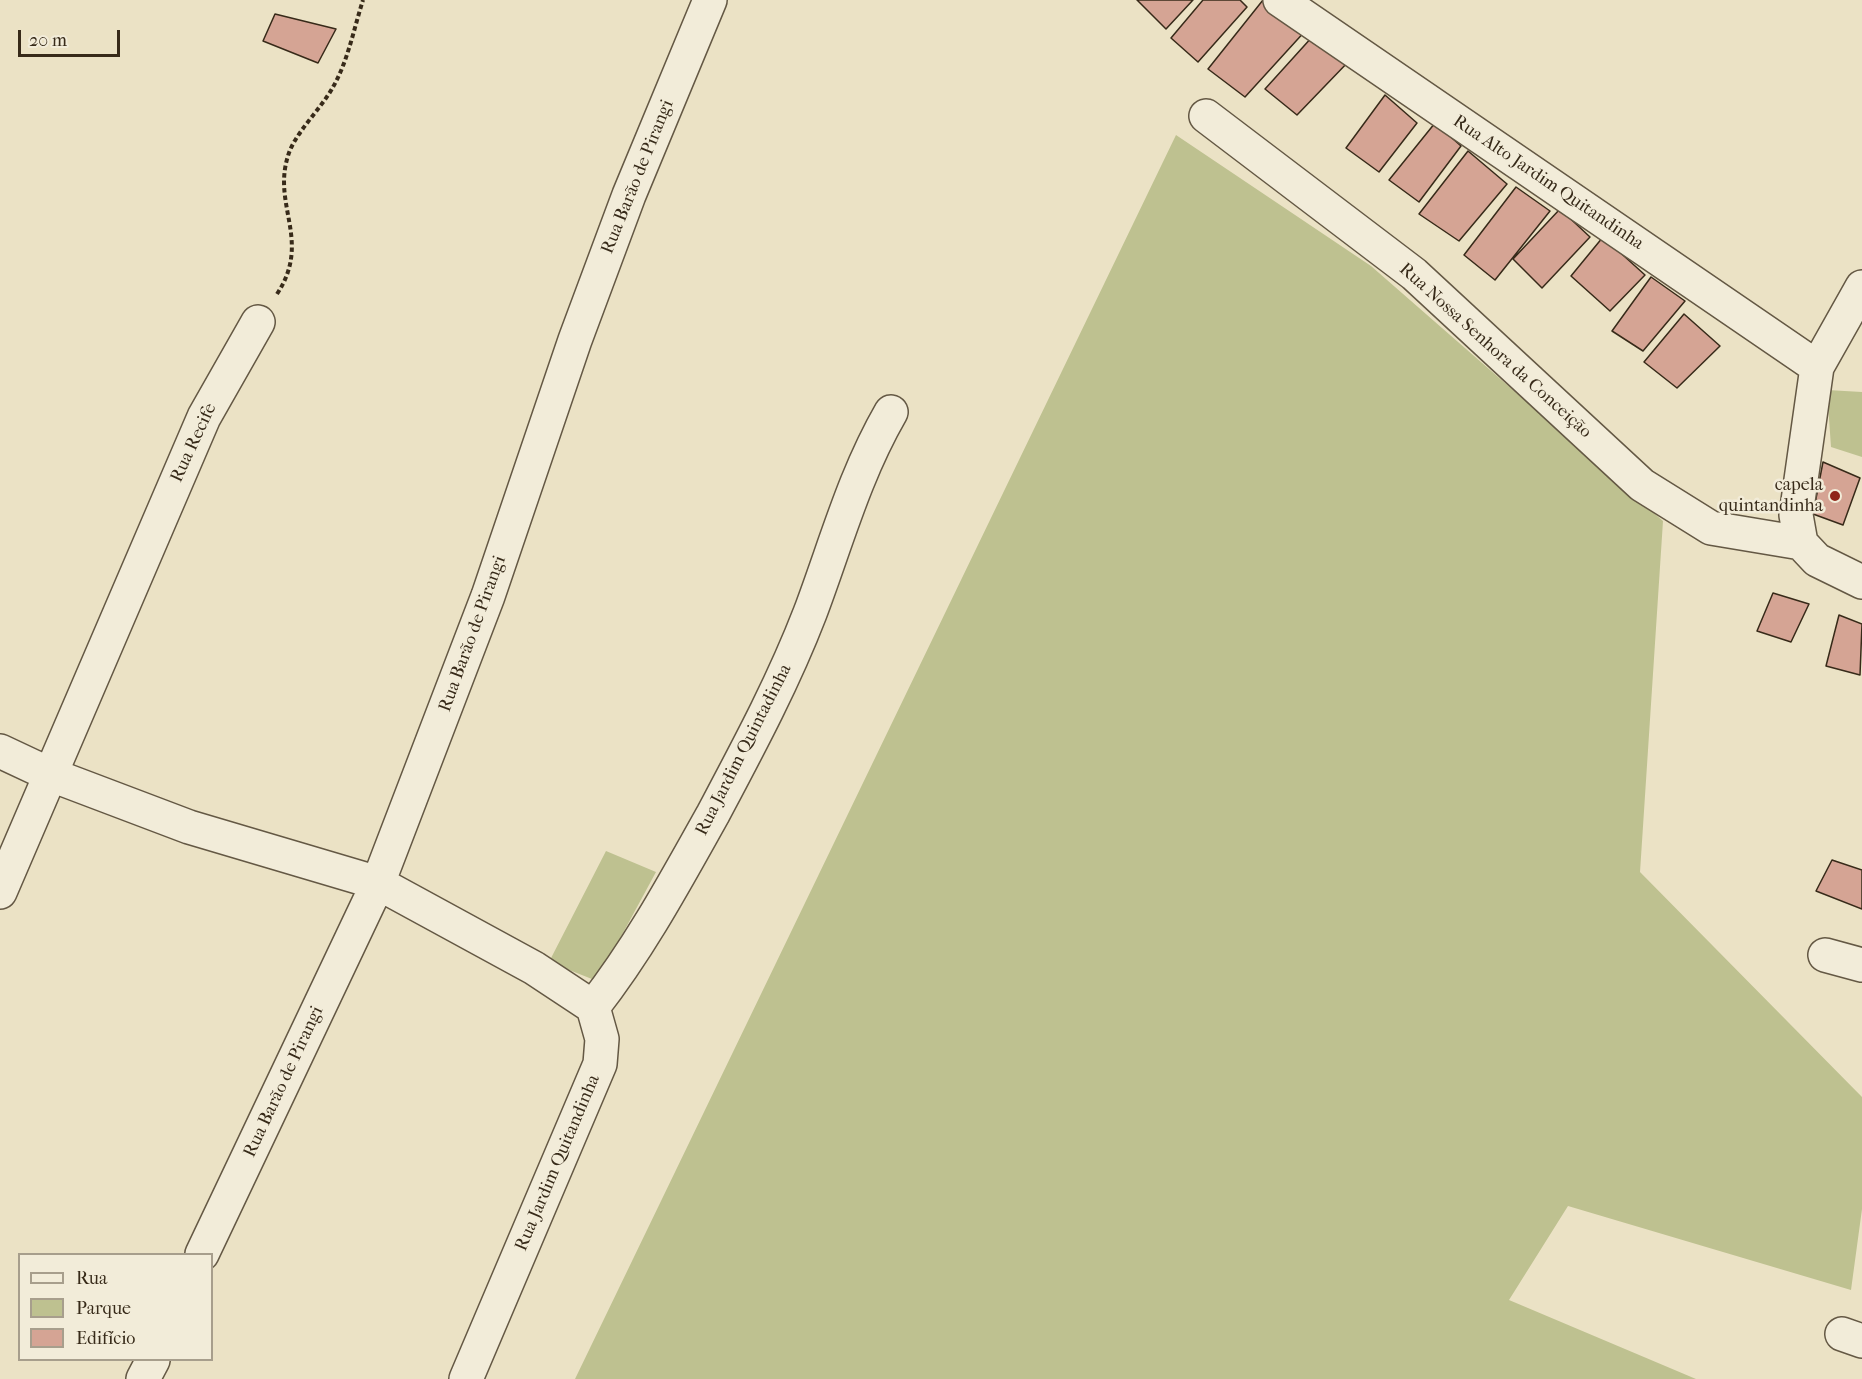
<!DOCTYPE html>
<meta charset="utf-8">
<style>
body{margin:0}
#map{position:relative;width:1862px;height:1379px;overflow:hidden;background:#ebe2c5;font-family:"IM FELL French Canon",serif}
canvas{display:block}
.legend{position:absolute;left:18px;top:1253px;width:195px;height:108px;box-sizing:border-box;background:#f2ecd9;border:2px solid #a79e8c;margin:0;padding:8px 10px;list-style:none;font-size:18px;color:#372a19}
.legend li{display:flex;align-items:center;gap:12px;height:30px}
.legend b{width:30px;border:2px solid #a79e8c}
.scale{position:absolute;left:18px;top:30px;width:102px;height:27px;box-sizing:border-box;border:3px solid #372a19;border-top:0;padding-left:8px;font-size:18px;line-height:21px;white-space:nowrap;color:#372a19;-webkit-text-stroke:4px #f2ecd9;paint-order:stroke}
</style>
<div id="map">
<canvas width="1862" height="1379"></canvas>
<ul class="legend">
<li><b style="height:8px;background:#f2ecd9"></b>Rua</li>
<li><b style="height:16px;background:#bec190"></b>Parque</li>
<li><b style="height:16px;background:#d5a494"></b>Edifício</li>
</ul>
<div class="scale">20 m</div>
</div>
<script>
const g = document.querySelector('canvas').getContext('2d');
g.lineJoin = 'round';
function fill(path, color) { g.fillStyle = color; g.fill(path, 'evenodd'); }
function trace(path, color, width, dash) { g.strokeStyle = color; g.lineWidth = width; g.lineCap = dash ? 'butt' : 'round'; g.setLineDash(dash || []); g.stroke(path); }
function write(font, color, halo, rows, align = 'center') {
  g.font = font + ' "IM FELL French Canon",serif'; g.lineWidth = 5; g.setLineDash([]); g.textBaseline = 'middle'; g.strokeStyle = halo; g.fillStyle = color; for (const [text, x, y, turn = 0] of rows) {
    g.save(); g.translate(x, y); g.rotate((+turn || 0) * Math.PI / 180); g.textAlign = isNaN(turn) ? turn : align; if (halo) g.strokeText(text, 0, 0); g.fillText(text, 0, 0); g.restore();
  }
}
const green = new Path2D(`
 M1176,135l195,131 292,255 -23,351 222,225v112l-11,81 -283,-84 -59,94 187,79h-1121z
 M1827,390l35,2v65l-31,-10z
 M606,851l50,21 -59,109 -48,-19z`);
const building = new Path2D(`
 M1137,0h56l-27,29z
 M1203,0h37l7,7 -49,55 -27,-24z
 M1263,0h9l35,29 -62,68 -37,-28z
 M275,14l61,15 -18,34 -55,-22z
 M1313,36l37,24 -53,55 -32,-26z
 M1385,95l32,28 -38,49 -33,-24z
 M1435,123l26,23 -42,56 -30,-22z
 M1468,151l39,33 -48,57 -40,-27z
 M1516,187l34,24 -55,69 -31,-25z
 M1560,209l30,28 -48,51 -29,-29z
 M1603,237l42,38 -35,36 -39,-35z
 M1651,277l34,24 -42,50 -31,-20z
 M1684,314l36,32 -43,42 -33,-26z
 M1823,462l37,16 -17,47 -30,-11z
 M1773,593l36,11 -18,38 -34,-11z
 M1839,615l23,9 -2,51 -34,-9z
 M1832,860l30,10v39l-46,-18z`);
const path = new Path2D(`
 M277,294c35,-53 -5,-88 11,-138 6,-22 33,-47 45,-69 15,-26 21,-59 30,-87`);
const minor = new Path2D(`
 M1280,0l537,367
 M1206,116l208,158 228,211 69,43 90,15
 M1862,287l-45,80 -21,148 5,28 16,17 45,22
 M0,751l49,23 140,53 189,56 156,85 59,39 9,32 -2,25 -134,315
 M0,892l204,-475 54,-95
 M1825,955l37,10
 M593,1007c47,-60 83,-127 120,-193 35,-66 70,-131 97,-201 26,-69 44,-137 81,-201
 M202,1254l176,-371 110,-287 87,-256 54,-145 81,-195
 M1842,1334l20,7
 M143,1379l10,-19`);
const markers = [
 [1835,496,6,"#8f2418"]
];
const streetNames = [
 ["Rua Barão de Pirangi",638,177,-68],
 ["Rua Alto Jardim Quitandinha",1548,183,34],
 ["Rua Nossa Senhora da Conceição",1495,351,42],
 ["Rua Recife",194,443,-65],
 ["Rua Barão de Pirangi",473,634,-70],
 ["Rua Jardim Quintadinha",744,750,-63],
 ["Rua Barão de Pirangi",284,1082,-65],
 ["Rua Jardim Quitandinha",558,1163,-67]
];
const poiNames = [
 ["capela",1823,486],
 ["quintandinha",1823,507]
];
fill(green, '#bec190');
fill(building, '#d5a494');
trace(building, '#372a19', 1.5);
trace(minor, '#645844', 36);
trace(path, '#372a19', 4, [4.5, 3]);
trace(minor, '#f2ecd9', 33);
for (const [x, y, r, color] of markers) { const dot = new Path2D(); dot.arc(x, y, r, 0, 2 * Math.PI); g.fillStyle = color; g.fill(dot); trace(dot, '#f2ecd9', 2); }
write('18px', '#372a19', '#f2ecd9', streetNames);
write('18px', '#372a19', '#f2ecd9', poiNames, 'right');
</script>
